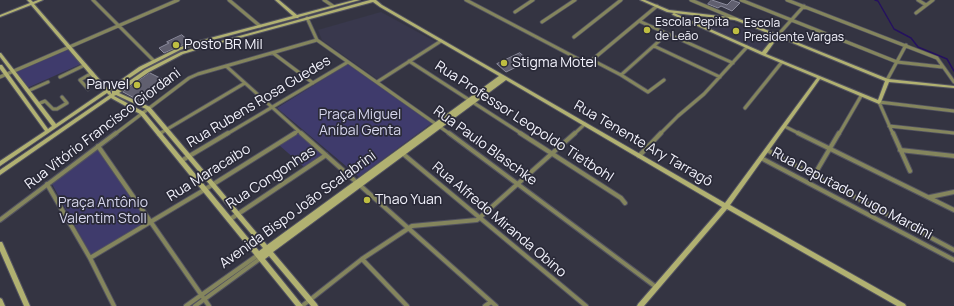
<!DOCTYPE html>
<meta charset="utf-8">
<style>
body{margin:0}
canvas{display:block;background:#343442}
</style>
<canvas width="954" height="306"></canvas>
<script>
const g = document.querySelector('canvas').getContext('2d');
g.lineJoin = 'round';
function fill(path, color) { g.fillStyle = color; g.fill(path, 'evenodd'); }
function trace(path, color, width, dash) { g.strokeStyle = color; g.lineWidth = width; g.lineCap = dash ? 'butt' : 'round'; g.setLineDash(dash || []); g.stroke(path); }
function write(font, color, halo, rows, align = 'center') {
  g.font = font + ' Manrope,sans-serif'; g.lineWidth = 3.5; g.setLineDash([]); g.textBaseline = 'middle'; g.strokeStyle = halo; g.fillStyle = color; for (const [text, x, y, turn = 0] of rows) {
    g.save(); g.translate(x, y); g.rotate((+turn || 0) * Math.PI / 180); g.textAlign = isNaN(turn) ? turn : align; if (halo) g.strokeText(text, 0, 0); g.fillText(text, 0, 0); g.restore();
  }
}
const built = new Path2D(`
 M381,12l55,30 -59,37 -55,-39 -4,-10z
 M680,16l49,5 43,17 -9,13z`);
const green = new Path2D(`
 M67,49l14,15 -54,24 -12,-17z
 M348,64l84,59 -73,54 -82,-69z
 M298,133l26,21 -20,13 -25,-22z
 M98,149l50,73 -57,33 -39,-71z`);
const stream = new Path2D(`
 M875,0l3,1 16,28 17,9 7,9 29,12 7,12`);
const building = new Path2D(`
 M712,0l15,5 5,-5 8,3 -8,8 -11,-5 -3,2 -10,-4z
 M182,35l8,7 -26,11 -5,-5 10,-5 -2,-1z
 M520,53l9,8 -23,11 -9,-8z
 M150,73l18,9 -28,19 -17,-9z`);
const streetFar1 = new Path2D(`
 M93,0l61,61
 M229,0l31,26
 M324,0l9,6
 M466,0l120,63 6,-3 65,-54
 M691,0l45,19
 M741,0l156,62 45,5
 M787,0l150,58 17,24
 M918,0l8,5
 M515,12l18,-12
 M916,13l17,-13
 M307,18l10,22 133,94
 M639,21l94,42
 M542,22l33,-22
 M777,36l27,-30
 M574,37l47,-37
 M654,46l66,31
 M273,53l40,30
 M592,60l29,15 27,17 16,-12
 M409,61l113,73
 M226,66l76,68
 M621,75l46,-41
 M0,77l178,-77
 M60,77l25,-12
 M887,80l19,-35
 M377,82l64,-41
 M88,89l-8,-9 12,-7
 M28,91l20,-9
 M879,102l75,9
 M879,102l14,32
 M38,104l7,-3 8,8h4l10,-6 -5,-6
 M745,108l37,-46
 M784,126l16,8
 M889,126l65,7
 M115,134l74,-56 9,-4 119,-34
 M159,134l86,-51
 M227,134l121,-72
 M293,134l5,-3
 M574,134l11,-10
 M660,134l18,-18 26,-22 43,-47
 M839,134l22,-38`);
const street = new Path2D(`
 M301,133l195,173
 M449,133l207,154
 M520,133l101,65 4,5
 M798,133l156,77
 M893,133l17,38
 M159,134l2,-1
 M98,146l111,160
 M767,150l187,100
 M900,150l54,6
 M402,153l184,153
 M639,156l22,-23
 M761,158l193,102
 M181,161l47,-28
 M816,172l23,-39
 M47,184l43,74 24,48
 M930,197l24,-5
 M0,220l116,-87
 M229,220l97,-65
 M90,258l114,-68 91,-57
 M362,259l45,47
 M186,306l72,-51
 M195,306l66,-48
 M302,306l60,-47 50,-33 65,-6 98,-87
 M485,306l6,-4`);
const secondary = new Path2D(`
 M27,0h4l2,2 5,-2h5l-9,4 74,85 31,-22 39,-19 17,-6 98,-26 -18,-16h4l18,15 57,-15h6l-61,17 -1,1h-2l-99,26 -17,6 -37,19 -33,22 1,2v1l1,-1v-2h3l30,-21 36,-18 189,-52h6l6,5 343,198 92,-125 -55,-23 -89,-40 -1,-1 2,-1 -7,-1 -27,-12h5l24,10 68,8 151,61 66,7v2l-65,-6 -8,20 -2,2 -59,-25 -90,126 175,99 1,2h-9l-170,-97 -83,97h-7l1,-2 84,-97 -216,-127 -233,172 44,52 1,2h-7l-42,-50 -4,3 38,47h-7l-156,-192 -29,-16 -111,77v-5l111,-76 -2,1 -2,-2 -107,73v-5l45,-30 -45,-62v-4h2l46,64 4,-3 -52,-69v-4h1l55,71 48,-33 -73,-86 -31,12v-2l30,-12zM373,2l7,5 119,69 -232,169 -117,-138 -31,-14 30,-21 34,-18 23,-7zM674,13l61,7 40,16 -13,16zM778,37l107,44 -7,19 -112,-46zM116,95l30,14 117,139 -4,3 -115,-139 -30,-16z
 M0,242h2l1,2 27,62h-6l-24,-55z
 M0,298l2,1 3,7h-5z`);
const markers = [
 [647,30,4,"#bfbe41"],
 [736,31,4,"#bfbe41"],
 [176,45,4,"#bfbe41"],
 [504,63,4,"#bfbe41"],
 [137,85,4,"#bfbe41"],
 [367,200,4,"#bfbe41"]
];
const farPoinames = [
 ["Escola Pepita",655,23],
 ["de Leão",655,37],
 ["Escola",744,24],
 ["Presidente Vargas",744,38]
];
const poiNames = [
 ["Posto BR Mil",184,45],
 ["Stigma Motel",512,63],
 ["Panvel",129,85,"right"],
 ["Thao Yuan",375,200]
];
const streetNames = [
 ["Rua Rubens Rosa Guedes",259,102,-31],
 ["Rua Professor Leopoldo Tietbohl",524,122,33],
 ["Rua Vitório Francisco Giordani",103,129,-37],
 ["Rua Tenente Ary Tarragô",643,144,30],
 ["Rua Paulo Blaschke",485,146,36],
 ["Rua Maracaibo",209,173,-32],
 ["Rua Congonhas",271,178,-33],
 ["Rua Deputado Hugo Mardini",852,194,28],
 ["Avenida Bispo João Scalabrini",298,210,-36],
 ["Rua Alfredo Miranda Obino",499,220,40]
];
const parkNames = [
 ["Praça Miguel",360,115],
 ["Aníbal Genta",360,131],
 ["Praça Antônio",103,203],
 ["Valentim Stoll",103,219]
];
fill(built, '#39384d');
fill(green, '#3f3b6c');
trace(stream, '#25115f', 1.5);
fill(building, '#605f6f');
trace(building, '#8b8b9c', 1);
trace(streetFar1, '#535360', 4.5);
trace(street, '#535360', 6);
trace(secondary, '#535360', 2);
trace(streetFar1, '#84855d', 3);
trace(street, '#84855d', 4);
fill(secondary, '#b1b171');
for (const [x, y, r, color] of markers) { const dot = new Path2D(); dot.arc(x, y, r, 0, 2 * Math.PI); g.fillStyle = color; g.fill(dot); trace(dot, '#2a2a38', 1.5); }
write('12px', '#f3f3fd', '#2a2a38', farPoinames, 'left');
write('14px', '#f3f3fd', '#2a2a38', poiNames, 'left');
write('14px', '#f3f3fd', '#2a2a38', streetNames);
write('14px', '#d6d6ed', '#2a2a38', parkNames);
</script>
